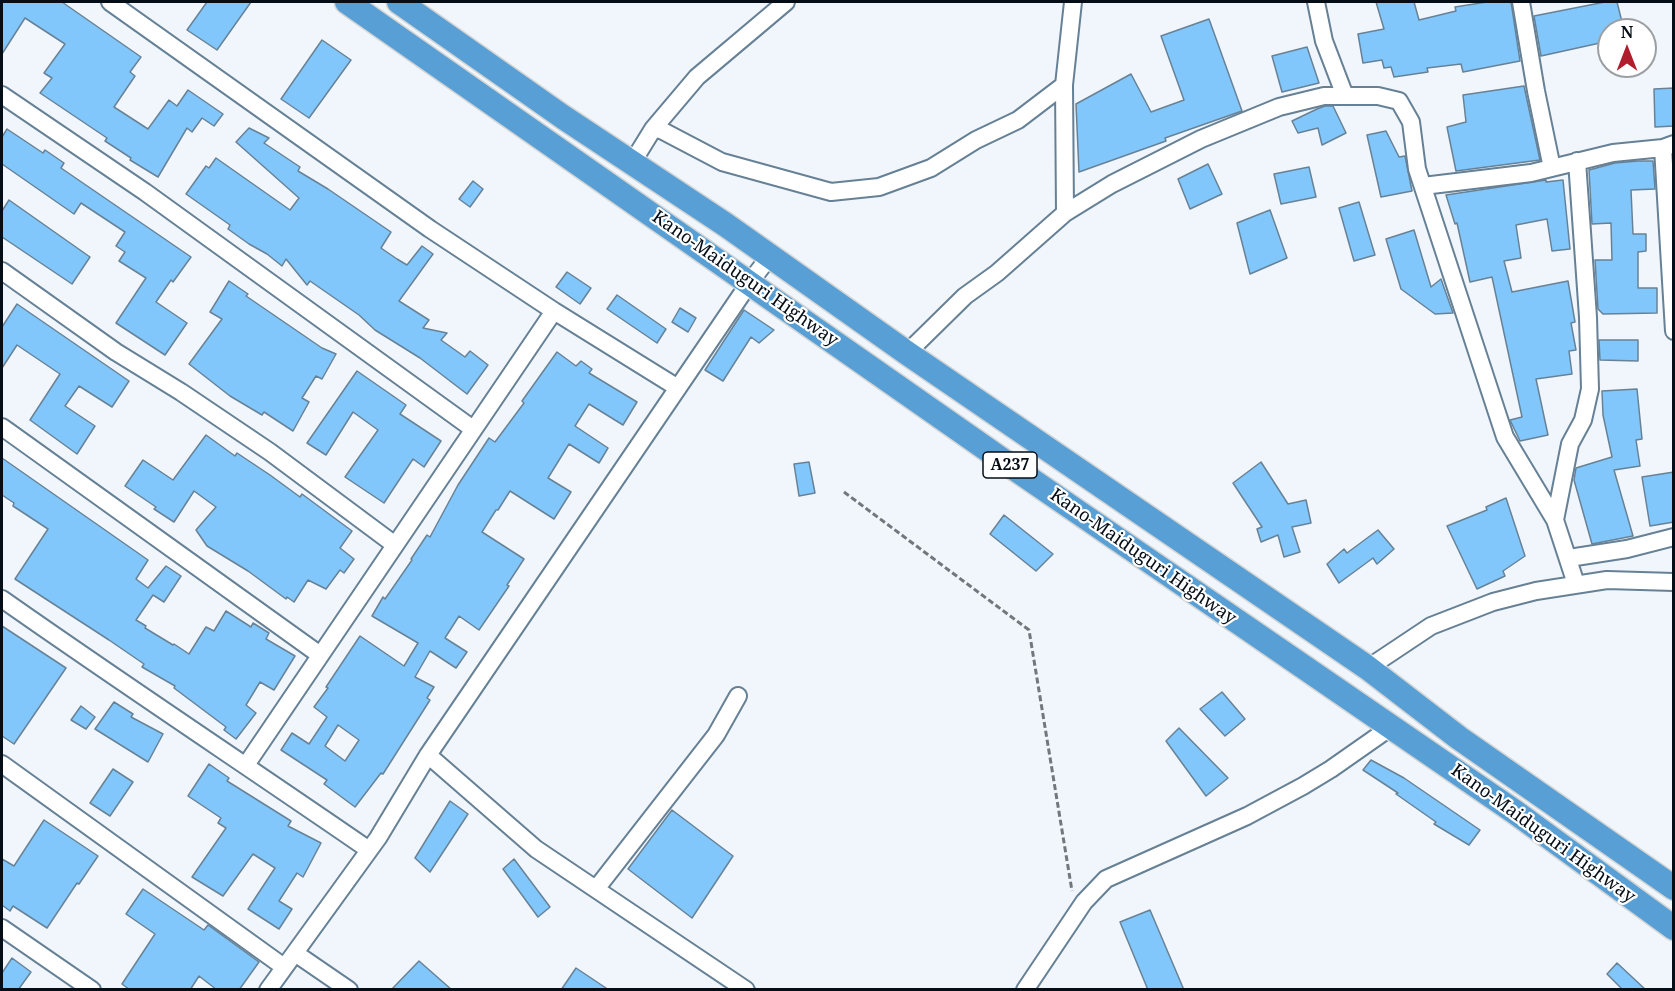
<!DOCTYPE html>
<style>
body{margin:0}
#map{position:relative;width:1675px;height:991px;overflow:hidden;background:#f0f6fb;font-family:"Noto Serif",serif}
canvas{display:block}
.frame{position:absolute;inset:0;border:3px solid #050e16;pointer-events:none}
.north{position:absolute;left:1597px;top:18px;width:60px;height:60px;box-sizing:border-box;background:#fff;border:2px solid #9b9fa2;border-radius:50%;rotate:0deg;font-size:16px;font-weight:700;line-height:24px;text-align:center;color:#050e16}
.north::after{content:'';display:block;margin:auto;width:21px;height:27px;background:#b01d2c;clip-path:polygon(50% 0,100% 100%,50% 72%,0 100%)}
</style>
<div id="map">
<canvas width="1675" height="991"></canvas>
<div class="frame"></div>
<div class="north">N</div>
</div>
<script>
const g = document.querySelector('canvas').getContext('2d');
g.lineJoin = 'round';
function fill(path, color) { g.fillStyle = color; g.fill(path, 'evenodd'); }
function trace(path, color, width, dash) { g.strokeStyle = color; g.lineWidth = width; g.lineCap = dash ? 'butt' : 'round'; g.setLineDash(dash || []); g.stroke(path); }
function write(font, color, halo, rows, align = 'center') {
  g.font = font + ' "Noto Serif",serif'; g.lineWidth = 4.5; g.setLineDash([]); g.textBaseline = 'middle'; g.strokeStyle = halo; g.fillStyle = color; for (const [text, x, y, turn = 0] of rows) {
    g.save(); g.translate(x, y); g.rotate((+turn || 0) * Math.PI / 180); g.textAlign = isNaN(turn) ? turn : align; if (halo) g.strokeText(text, 0, 0); g.fillText(text, 0, 0); g.restore();
  }
}
const building = new Path2D(`
 M2,2h60l79,55 -11,15 5,4 -21,31 34,22 21,-29 8,6 11,-16 35,24 -9,12 -12,-8 -10,14 -5,-4 -29,49 -28,-17 1,-2 -26,-17 2,-3 -67,-45 12,-15 -8,-5 21,-29 -40,-26 -23,36z
 M207,2h44l-34,48 -30,-20z
 M1376,2h38l5,18 37,-9 -1,-4 32,-5h24l9,59 -57,11 -2,-8 -34,4 1,4 -34,5 -3,-10 -7,1 -2,-8 -19,3 -5,-29 26,-5z
 M1605,2h12l7,28h-15v11l-68,15 -7,-40z
 M1209,19l33,92 -77,27 1,3 -87,31 -3,-68 55,-30 20,38 33,-12 -23,-64z
 M322,40l29,20 -42,58 -28,-19z
 M1307,47l12,36 -37,9 -10,-36z
 M1524,86l16,74 -84,11 -9,-44 19,-5 -3,-27z
 M1674,88v38l-19,1 -1,-38z
 M1325,106h8l13,27 -24,12 -4,-17 -20,5 -6,-12 25,-12z
 M249,128l20,10 -5,5 36,24 -2,4 30,18 63,43 -10,16 16,11 10,6 15,-19 11,8 -34,47 30,19 -6,8 24,5 -6,7 24,17 5,-6 18,14 -21,29 -47,-36 -45,-28 -16,-15 -49,-34 -3,4 -21,-26 -4,7 -15,-12 -18,-10 -21,-15 2,-4 -44,-31 20,-28 3,2 7,-10 74,52 9,-12 -63,-56z
 M7,129l36,24 2,-3 19,13 -3,5 130,89 -18,25 -2,-2 -15,22 31,21 -22,32 -49,-32 30,-45 -27,-17 6,-9 -9,-6 9,-14 -44,-29 -7,11 -72,-50v-27z
 M1386,131l13,26 6,-1 7,35 -31,6 -14,-62z
 M1638,161h15l2,28 -24,1 2,44h13v17l-8,1v36h19v25l-54,1 -5,-5 -3,-49h17l-1,-37 -19,1 -3,-54 26,-7z
 M1208,164l14,30 -32,15 -12,-30z
 M1309,167l7,30 -35,7 -7,-30z
 M1546,180v2l17,-2 7,69 -18,2 -5,-32 -31,6 5,33 -17,3 8,31 56,-11 7,41 -4,1 5,27 -7,1 3,23 -36,5 12,56 -28,6 -10,-21 12,-3 -30,-140 -22,5 -13,-59 -2,1 -9,-29z
 M473,181l10,8 -13,18 -11,-8z
 M9,200l81,57 -18,27 -70,-47v-26z
 M1359,202l16,53 -21,6 -15,-53z
 M1270,210l17,48 -37,16 -13,-51z
 M1414,230l17,57 10,-8 12,34 -18,1 -34,-25 -15,-50z
 M567,272l24,16 -11,16 -24,-17z
 M229,281l19,13 -2,2 76,52 14,6 -14,25 -6,-3 -14,22 7,4 -16,29 -29,-19 -2,3 -32,-19 -41,-32 33,-45 -12,-7z
 M617,295l49,34 -9,14 -50,-34z
 M17,304l112,77 -17,26 -33,-21 -14,20 30,20 -18,28 -47,-34 30,-46 -43,-29 -15,23v-41z
 M680,308l16,10 -8,14 -16,-10z
 M744,310l30,20 -15,13 -8,-6 -28,44 -18,-11z
 M1599,340h39v21l-38,-1z
 M557,352l19,14 5,-5 11,8 -3,4 48,29 -14,23 -34,-21 -14,22 33,22 -9,15 -30,-19 -21,34 23,14 -17,27 -44,-28 -12,19h-2l-14,22 42,27 -17,26 2,1 -30,44 -20,-14 -14,22 22,14 -11,16 -26,-17 -15,26 19,10 -7,11 3,2 -47,74 -2,-1 -26,34 -31,-23 3,-4 -46,-30 11,-17 17,11 18,-27 -13,-10 14,-19 -2,-1 34,-51 44,30 14,-23 -46,-27 11,-19 2,2 27,-39 -1,-1 16,-24 3,2 28,-52 31,-47 6,4 29,-39 -2,-2zM338,725l21,15 -14,21 -20,-15z
 M357,371l49,34 -6,9 41,27 -17,26 -11,-8 -29,44 -39,-26 33,-47 -25,-18 -27,43 -19,-12z
 M1637,389l5,50 -6,1 4,26 -26,4 19,66 -41,8 -18,-64 2,-12 36,-11 -9,-42 -1,-24z
 M206,435l29,21 2,-3 33,22 30,22 2,-3 50,37 -12,17 14,11 -10,14 -4,-3 -14,19 -18,-9 -14,22 -7,-5 -1,2 -38,-28 -41,-25 -11,-16 20,-23 -22,-16 -20,31 -20,-13 2,-2 -31,-21 18,-26 30,20z
 M2,458l146,102 -12,19 12,9 18,-22 15,10 -17,26 -11,-7 -17,25 10,6 -1,2 28,17 1,-1 15,10 17,-27 8,4 12,-20 25,16 2,-4 16,10 -3,6 29,17 -21,34 -14,-8 -14,23 10,8 -20,26 -12,-9 2,-3 -52,-39 1,-2 -33,-19 2,-3 -35,-24 -94,-61 33,-50 -35,-23 1,-3 -12,-8z
 M809,462l6,31 -16,3 -5,-32z
 M1261,462l27,42 18,-4 5,23 -19,4 8,25 -16,5 -6,-22 -17,7 -4,-13 5,-2 -29,-44z
 M1674,472v50l-24,4 -8,-49z
 M1506,498l19,58 -22,15 2,5 -28,13 -30,-63 40,-16 -1,-3z
 M1004,515l49,39 -17,17 -46,-37z
 M1378,530l16,19 -17,15 -4,-6 -34,25 -12,-19 17,-15 3,4z
 M2,626l64,42 -52,76 -12,-8z
 M1222,692l23,27 -20,17 -25,-27z
 M114,702l19,12 -2,3 32,17 -15,28 -53,-33z
 M81,706l14,11 -9,12 -15,-9z
 M1179,728l49,50 -22,18 -40,-55z
 M1371,760l33,18 76,52 -11,15 -35,-21 2,-2 -40,-28 2,-1 -35,-23z
 M209,764l20,14 -2,3 64,40 -3,5 33,17 -18,34 -6,-4 -18,28 13,8 -13,20 -31,-20 27,-41 -22,-14 -30,42 -31,-19 34,-49 -8,-5 3,-5 -33,-22z
 M113,769l20,13 -23,34 -20,-13z
 M450,801l18,13 -38,58 -15,-14z
 M672,810l61,46 -41,62 -64,-49z
 M44,820l54,36 -19,28 -2,-1 -30,45 -34,-22 -3,5 -8,-6v-46l12,7z
 M514,859l36,48 -12,10 -35,-48z
 M143,889l61,41 4,-5 51,37 -20,28h-22l-18,-14 -9,14h-60l-8,-6 33,-50 -29,-20z
 M1150,910l34,80h-36l-28,-68z
 M12,958l19,14 -13,18h-16v-17z
 M419,961l33,29h-61z
 M1617,963l29,27h-23l-16,-16z
 M576,968l33,22h-48z`);
const path = new Path2D(`
 M844,492l185,138 43,261`);
const minor = new Path2D(`
 M110,2l320,227 124,82 124,77
 M1316,2l8,39 21,55
 M1521,2l15,89 16,77
 M2,95l143,97 328,237
 M653,129l44,-52 89,-75
 M1663,148l11,183
 M632,163l21,-34 8,1 61,32 109,30 48,-5 52,-19 45,-28 42,-20 46,-35
 M1423,186l108,-13 82,-20 50,-5 11,-4
 M1065,213l-1,-128 9,-83
 M2,271l114,81 65,40 89,60 125,93
 M907,353l58,-57 32,-23 68,-60 47,-29 89,-45 78,-32 45,-11h54l21,5 12,21 6,47 88,268 50,83 21,64
 M2,427l318,228
 M1555,520l15,-76 13,-24 7,-31 -2,-72 -11,-156
 M1569,558l58,-9 47,-12
 M2,599c121,85 245,167 367,251
 M1368,668l63,-42 62,-24 43,-11 71,-11 67,2
 M428,755l108,94 210,141
 M2,764l282,203
 M246,765l308,-454
 M596,889l120,-154 22,-39
 M2,928l90,62
 M295,953l54,37
 M268,990l110,-152 50,-83 322,-473 20,-26
 M1025,990l59,-88 22,-23 141,-63 56,-30 28,-17 60,-42`);
const highway = new Path2D(`
 M347,2l661,462 507,348 159,116
 M399,2l164,115 163,108 181,128 461,315 91,70 215,150`);
const shields = [
 [1010,465,54]
];
const shieldNames = [
 ["A237",1010,465]
];
const streetNames = [
 ["Kano-Maiduguri Highway",745,279,35],
 ["Kano-Maiduguri Highway",1143,557,35],
 ["Kano-Maiduguri Highway",1543,834,36]
];
fill(building, '#82c7fb');
trace(building, '#678297', 1.5);
trace(minor, '#668095', 20);
trace(highway, '#d2d4d5', 27);
trace(path, '#70777e', 3, [6, 3]);
trace(minor, '#fff', 16);
trace(highway, '#579fd4', 24);
for (const [x, y, w] of shields) { const box = new Path2D(); box.roundRect(x - w / 2, y - 13, w, 26, 4.5); g.fillStyle = '#fff'; g.fill(box); trace(box, '#050e16', 1.5); }
write('bold 16px', '#050e16', null, shieldNames);
write('18px', '#050e16', '#fff', streetNames);
</script>
